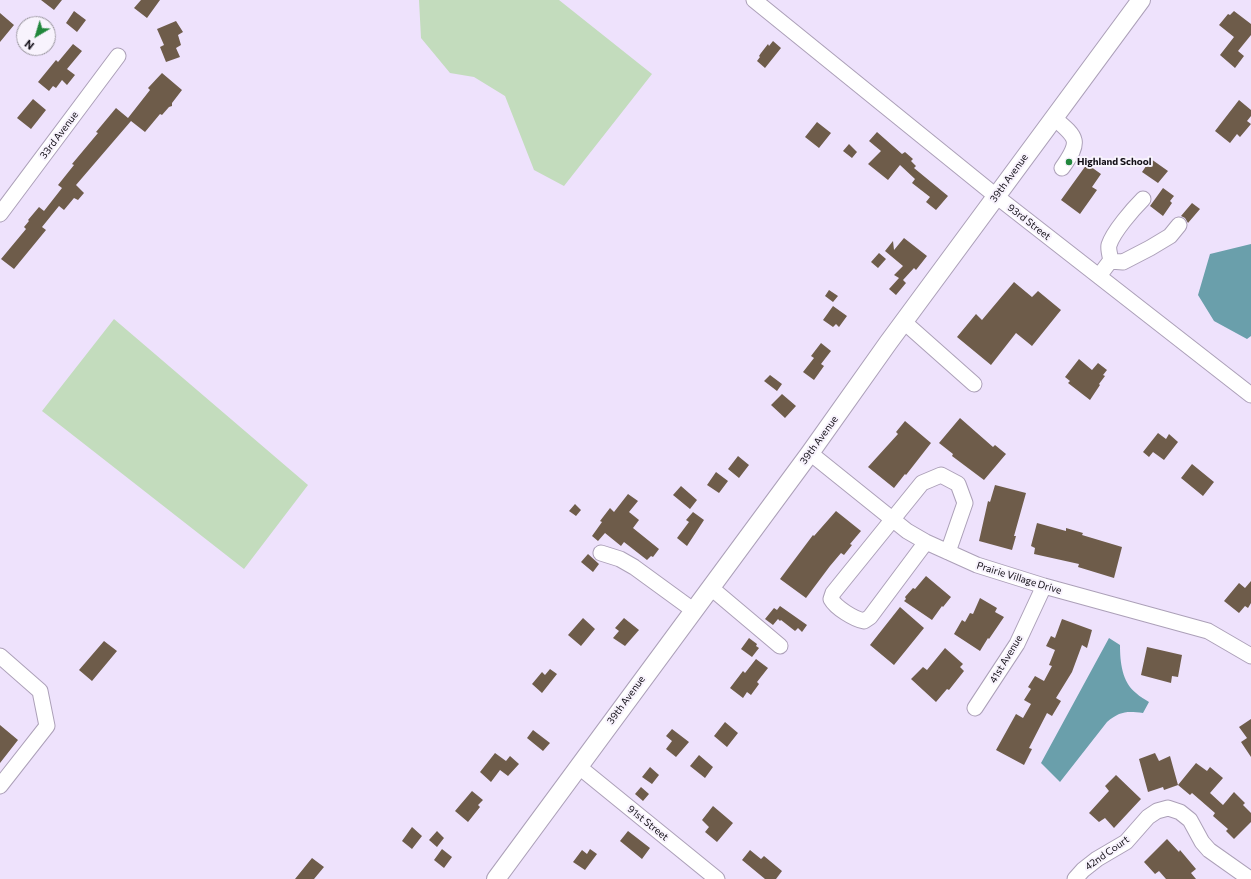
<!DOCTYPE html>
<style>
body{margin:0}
#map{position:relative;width:1251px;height:879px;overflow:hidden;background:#eee2fc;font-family:Commissioner,sans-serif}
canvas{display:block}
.north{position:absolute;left:16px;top:16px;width:40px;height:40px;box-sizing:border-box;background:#f8f3fd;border:1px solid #9c98a1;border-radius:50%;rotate:218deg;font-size:11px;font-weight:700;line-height:16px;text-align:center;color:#130f17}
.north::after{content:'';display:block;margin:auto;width:14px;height:18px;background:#21873c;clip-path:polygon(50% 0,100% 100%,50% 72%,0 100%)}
</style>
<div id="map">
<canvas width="1251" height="879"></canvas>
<div class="north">N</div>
</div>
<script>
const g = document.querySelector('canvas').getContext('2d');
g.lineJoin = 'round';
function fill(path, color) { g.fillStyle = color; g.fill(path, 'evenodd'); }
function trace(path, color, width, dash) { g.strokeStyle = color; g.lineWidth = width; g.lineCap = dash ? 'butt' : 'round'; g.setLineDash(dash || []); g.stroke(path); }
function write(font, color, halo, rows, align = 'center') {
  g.font = font + ' Commissioner,sans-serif'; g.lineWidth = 4; g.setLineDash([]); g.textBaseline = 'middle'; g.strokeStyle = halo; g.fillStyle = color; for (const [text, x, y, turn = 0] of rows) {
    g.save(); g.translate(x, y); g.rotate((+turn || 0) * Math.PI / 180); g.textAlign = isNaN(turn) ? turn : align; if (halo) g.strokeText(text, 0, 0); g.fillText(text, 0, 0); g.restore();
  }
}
const green = new Path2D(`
 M419,0h140l93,74 -88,112 -30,-16 -29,-74 -31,-19 -24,-4 -29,-35z
 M114,319l194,166 -64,84 -202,-158z`);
const water = new Path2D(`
 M1251,244v92l-4,3 -33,-18 -16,-26 12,-41z
 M1109,638l11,7c0,17 2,37 16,48 4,4 9,6 13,9l-6,11c-16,-2 -23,-2 -36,9l-47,60 -19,-19z`);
const building = new Path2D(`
 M41,0h21l-8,10z
 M141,0h19l-13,18 -13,-10z
 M74,11l12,9 -9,12 -11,-9z
 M1234,11l17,13v11l-13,16 6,5 -9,12 -15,-13 14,-18 -15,-12 9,-11 2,1z
 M0,13l14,12 -14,17z
 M176,21l7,11 -5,3 3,10 -5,3 4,9 -14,5 -6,-15 4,-2 -7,-16z
 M773,41l8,7 -16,20 -8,-7 3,-4 -1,-1 2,-3 7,-9 1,2z
 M73,44l9,7 -15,18 8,6 -8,10 -5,-5 -6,8 -3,-2 -4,5 -11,-9 18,-22 2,2z
 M162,73l20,17 -10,13v3l-3,1 -7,8 -2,-1 -15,18 -14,-11 -55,64 8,8 -6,7 -4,-2 -10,12 -5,-4 -17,21 4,3 -32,39 -13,-10 25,-30 -2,-2 5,-6 -1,-1 11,-13 5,4 18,-23 -4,-3 16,-20 -2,-1 26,-31 -2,-1 20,-24 12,10 22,-28 -2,-2z
 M33,99l13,11 -15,19 -14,-11z
 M1239,100l12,10v6l-4,5 4,3 -11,13 -3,-3 -7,9 -15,-12z
 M817,122l14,11 -12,15 -14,-11z
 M877,132l25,22 3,-2 8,7 -2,2 5,5 -2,2 34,28 -12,14 -10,-8 4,-5 -18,-14 3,-4 -15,-14 -12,15 -20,-16 13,-13 -12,-10z
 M849,144l8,8 -5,6 -9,-7z
 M1151,159l17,12 -10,12 -16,-11z
 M1087,164l14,10 -9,13 5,3 -17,24 -19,-14z
 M1163,188l11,8 -4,5 2,2 -9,13 -13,-10z
 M1192,203l8,6 -12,14 -3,-5 -4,-2z
 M904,238l23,18 -11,14 -2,-2 -11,12 3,3 -10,12 -7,-6 10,-11 -5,-3 9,-9 -18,-15 8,-10 1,9z
 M879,253l7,6 -8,9 -7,-6z
 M1014,282l18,15 6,-6 23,19 -29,36 -16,-13 -25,32 -34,-28 19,-23 6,6z
 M829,290l9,6 -5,6 -8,-6z
 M833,306l14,10 -8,11 -3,-3 -3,3 -10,-7z
 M821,343l10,8 -10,13 3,2 -10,14 -11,-8 11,-14 -3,-2z
 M1079,359l13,11 6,-7 9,7 -4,5 2,1 -6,8 1,1 -10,15 -22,-17 2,-2 -5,-4z
 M770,375l12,9 -5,7 -13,-10z
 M782,394l14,12 -11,12 -14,-13z
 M960,418l33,29 2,-2 11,9 -22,26 -32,-24 1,-2 -14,-11z
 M905,421l26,22 -25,32 -1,-1 -11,14 -26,-21 30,-33 -2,-2z
 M1158,433l8,6 3,-5 9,8 -14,18 -11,-8 -4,5 -6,-5z
 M738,456l11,9 -10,13 -11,-9z
 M1192,464l22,18 -11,14 -22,-18z
 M716,472l12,9 -9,12 -12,-8z
 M995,485l31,8 -12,43h2l-4,14 -33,-9 9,-40 2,1z
 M681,486l16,14 -7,9 -17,-14z
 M628,494l10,7 -9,11 10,8 -6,8 26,21 -6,8 -2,-1 -4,4 -23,-18 -3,4 -16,-13 -7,8 -6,-5 10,-14 -2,-1 10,-13 4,4z
 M575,504l6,6 -5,6 -7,-5z
 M836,511l25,20 -11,13 2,1 -8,10 -3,-2 -11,13 -24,32 -26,-19 33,-44 1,1z
 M693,512l11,8 -17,26 -10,-8 12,-16 -3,-2z
 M1037,523l29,8v-3l17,5 -1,2 40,12 -8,31 -36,-11 1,-3 -45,-10 1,-6 -4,-2z
 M588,554l11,10 -6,8 -12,-10z
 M926,576l25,21 -8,10 -1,-1 -10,14 -28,-19 2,-2 -1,-2 8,-9 2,1z
 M1251,581v22l-3,5 -3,-2 -6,7 -15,-12 15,-18 6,5z
 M980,598l17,10 -2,4 9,5 -15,22 -1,-1 -8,13 -26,-17 8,-14 3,2 5,-9 3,1z
 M780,606l27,19 -5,7 -4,-4 -3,3 -14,-11 -1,1 -2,-2 -5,6 -8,-6 9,-11 3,2z
 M900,607l24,21 -30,37 -24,-20z
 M583,618l12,11 -14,17 -13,-11z
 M624,618l15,12 -14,16 -12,-8 6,-7 -4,-3z
 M1062,619l30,11 -5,18 -5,-3 -10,27 -16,26 5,3 -9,15 -5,-3 -18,35 3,1 -8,16 -28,-15 20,-36 7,4 8,-14 -7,-4 7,-11 -3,-2 7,-11 9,5 8,-15 -3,-1 6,-15 -9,-4 5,-10 4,2z
 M749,638l8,6 -1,2 3,2 -7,9 -11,-8z
 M104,641l13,10 -25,30 -13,-11z
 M1147,647l35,8 -4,22 -6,-1 -1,7 -30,-8z
 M945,648l18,16 -3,3 4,4 -15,19 -2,-1 -11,13 -25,-23 12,-12 4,3z
 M756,659l12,9 -11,14 2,2 -8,11 -4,-3 -4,6 -13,-10 13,-17 2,2z
 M550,669l7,5 -15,19 -10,-9 10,-12 3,3z
 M1251,719v38l-10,-15 6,-4 -8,-11z
 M725,722l13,11 -11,14 -13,-11z
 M0,725l18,15 -18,23z
 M672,729l17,13 -13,15 -10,-8 6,-8 -6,-5z
 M533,730l17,13 -7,8 -16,-13z
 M495,753l11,8 4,-5 9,8 -11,12 -8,-6 -9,12 -11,-10z
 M1155,753l4,8 11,-5 8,29 -14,5 -1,-3 -15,5 -9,-33z
 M699,755l14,12 -8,11 -15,-12z
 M1196,763l11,8 3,-4 13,11 -13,15 13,12 11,-13 11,11 -2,2 8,8v9l-17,17 -8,-8 2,-2 -15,-13 2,-3 -23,-20 -2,2 -12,-10z
 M650,767l9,8 -7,9 -10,-7z
 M1116,775l25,24 -27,29 -9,-10 -6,4 -10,-9 20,-22 -4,-5z
 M641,787l8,7 -6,7 -8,-7z
 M472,791l11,9 -5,5 2,2 -12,15 -13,-11z
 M713,806l20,17 -16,19 -12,-10 4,-5 -7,-7z
 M412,827l10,9 -10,13 -10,-8z
 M437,831l7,7 -7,9 -8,-7z
 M628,831l22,17 -8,11 -22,-18z
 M1167,839l12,13 1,-2 16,19 -5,4 5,6h-30l-7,-8 -4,3 -11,-12z
 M442,849l10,8 -8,11 -10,-8z
 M590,849l7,5 -12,16 -12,-8 9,-12 5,4z
 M750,850l11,9 3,-3 18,15 -6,8h-11l-23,-19z
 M312,858l12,9 -10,12h-19z`);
const minor = new Path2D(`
 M754,0l242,196 255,199
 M1054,118c24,20 27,23 8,50
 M0,214l118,-158
 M1110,261l13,1 27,-14 20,-12 9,-11
 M1099,276l12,-16c-1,-4 -3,-11 -2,-15 4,-13 24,-36 34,-46
 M903,321l71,63
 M810,453l97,78 19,11 51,23 67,21 164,45 43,25
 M926,542l-56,75 -6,4c-10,-2 -28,-13 -33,-22l2,-6 89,-110 19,-8 17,9 7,19 -17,49
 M601,553l19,6 14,8 59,43
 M710,587l70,59
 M0,656l40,35 7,35 -47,60
 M975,708l42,-64 27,-58
 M578,766l139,113
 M1075,879l8,-9 14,-11 29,-17 22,-25 9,-6 11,-3 12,4 10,8 12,22 7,8 41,29`);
const major = new Path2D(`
 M496,879l314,-426 78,-110 253,-343`);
const markers = [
 [1069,162,4,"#21873c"]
];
const streetNames = [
 ["33rd Avenue",59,135,-53],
 ["39th Avenue",1009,178,-54],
 ["93rd Street",1029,222,38],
 ["39th Avenue",819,440,-54],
 ["Prairie Village Drive",1019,578,17],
 ["41st Avenue",1006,659,-59],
 ["39th Avenue",626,700,-54],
 ["91st Street",648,823,39],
 ["42nd Court",1107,853,-35]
];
const poiNames = [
 ["Highland School",1077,162]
];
fill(green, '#c3dcbd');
fill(water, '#6a9fab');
fill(building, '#6e5c4a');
trace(minor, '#aca0b8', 17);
trace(major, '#aca0b8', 20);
trace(minor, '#fff', 15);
trace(major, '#fff', 18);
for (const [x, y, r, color] of markers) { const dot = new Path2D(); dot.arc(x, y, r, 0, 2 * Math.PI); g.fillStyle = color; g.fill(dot); trace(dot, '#f8f3fd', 1.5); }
write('10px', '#130f17', '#f8f3fd', streetNames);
write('bold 10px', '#130f17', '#f8f3fd', poiNames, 'left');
</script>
